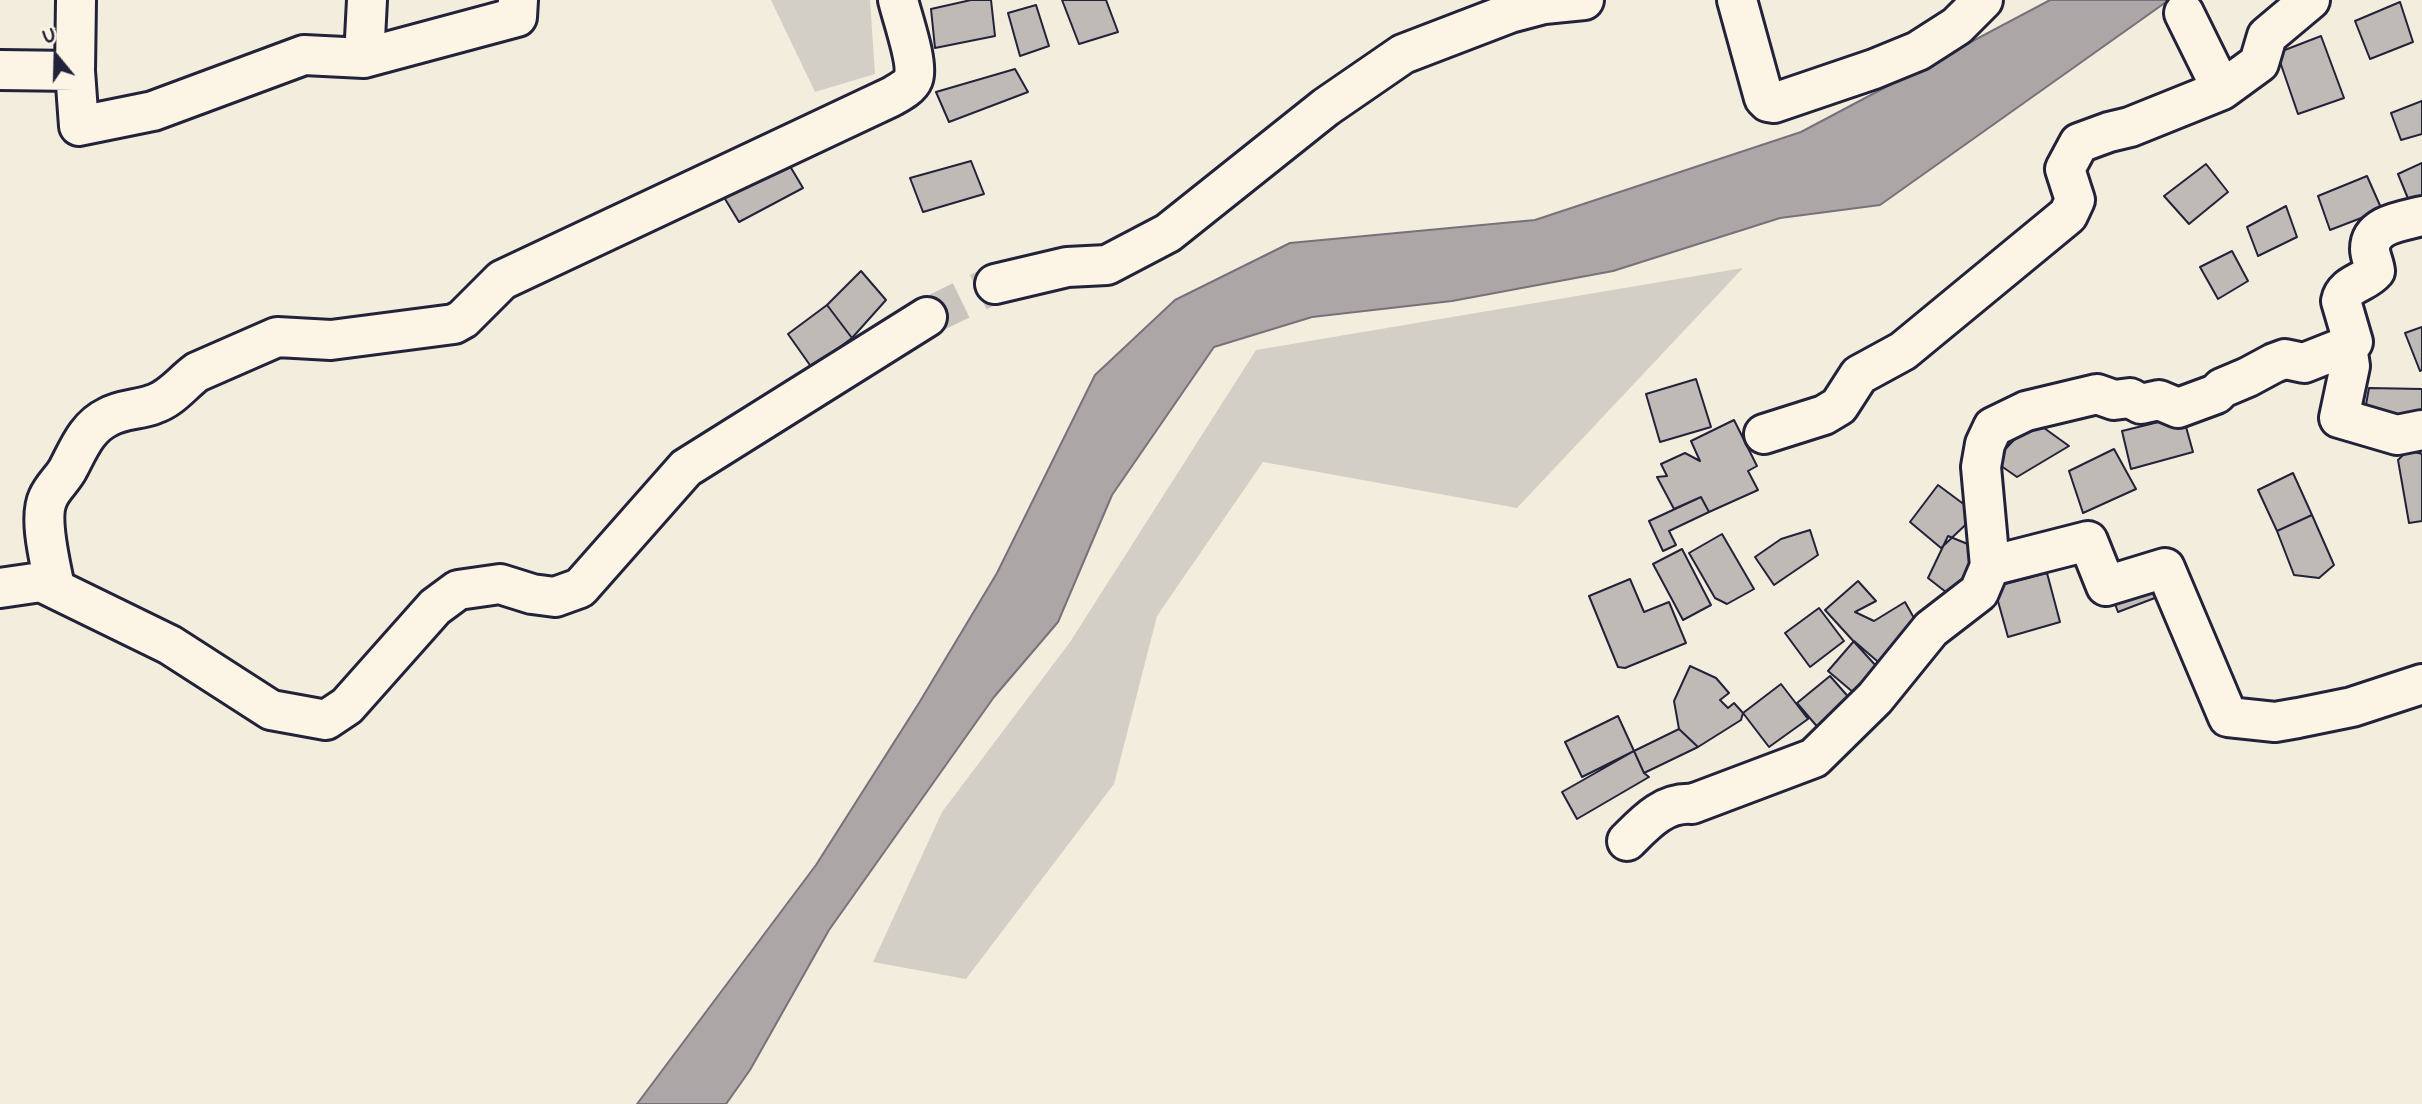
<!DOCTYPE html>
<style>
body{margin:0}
#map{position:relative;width:2422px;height:1104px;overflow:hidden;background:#f3edde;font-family:Pangolin,sans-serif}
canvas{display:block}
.north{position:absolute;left:21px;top:21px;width:70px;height:70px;-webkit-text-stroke:5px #fcf5e5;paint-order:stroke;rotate:341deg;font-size:19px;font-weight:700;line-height:28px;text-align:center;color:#22223b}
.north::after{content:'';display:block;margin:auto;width:24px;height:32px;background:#22223b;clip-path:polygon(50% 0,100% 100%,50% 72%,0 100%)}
</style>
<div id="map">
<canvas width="2422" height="1104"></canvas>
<div class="north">U</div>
</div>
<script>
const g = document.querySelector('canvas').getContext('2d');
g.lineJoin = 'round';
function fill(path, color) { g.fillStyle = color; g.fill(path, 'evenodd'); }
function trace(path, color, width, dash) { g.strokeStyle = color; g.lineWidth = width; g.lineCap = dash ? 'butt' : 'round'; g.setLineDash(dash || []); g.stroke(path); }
const green = new Path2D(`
 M771,0h99l5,74 -60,18z
 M1743,268l-226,240 -254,-46 -106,154 -43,168 -148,195 -93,-17 69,-150 128,-170 186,-292z`);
const water = new Path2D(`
 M2050,0h119l-289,205 -100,13 -167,53 -161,30 -140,16 -98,30 -102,148 -54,127 -64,75 -165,233 -79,140 -24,34h-89l179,-239 103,-162 78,-130 98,-198 80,-75 115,-57 245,-23 266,-88z`);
const building = new Path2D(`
 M971,0h20l4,36 -60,12 -4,-39z
 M1062,0h44l12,32 -39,12z
 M2400,2l13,40 -43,17 -15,-38z
 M1036,5l13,41 -29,10 -12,-43z
 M2321,36l23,62 -46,16 -21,-61z
 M1015,69l13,23 -79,30 -13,-30z
 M2422,101v33l-21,6 -10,-27z
 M784,156l19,32 -64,34 -20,-33z
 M971,161l13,33 -61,18 -13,-34z
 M2422,163v39l-11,4 -13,-32z
 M2206,164l22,28 -39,32 -25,-28z
 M2367,176l15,34 -52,20 -12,-34z
 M2286,206l11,31 -39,19 -11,-29z
 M2232,251l16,30 -30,18 -18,-32z
 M861,271l25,29 -34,38 -25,-33z
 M827,305l25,33 -40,30 -24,-34z
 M2422,327v43l-2,1 -15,-38z
 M1696,379l15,48 -51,15 -14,-48z
 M2369,388l53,1v36l-57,-15z
 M2183,416l10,36 -62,17 -9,-38z
 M1734,420l23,46 -9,5 10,19 -49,22 -8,-15 -27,12 -17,-32 10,-1 -6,-12 24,-11 15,8 -9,-20z
 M2033,420l36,26 -52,31 -23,-16z
 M2114,449l22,40 -53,24 -14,-42z
 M2408,450l14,4v67l-13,2 -11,-63z
 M2293,473l19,42 -35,16 -19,-41z
 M1938,485l39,29 -36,34 -31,-26z
 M1701,497l8,15 -40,19 7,14 -13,6 -14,-30z
 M2312,515l22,50 -15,13 -25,-3 -17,-44z
 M1810,530l8,25 -44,30 -19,-28 26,-18z
 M1722,534l32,55 -27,15 -12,-6 -26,-45z
 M1948,536l32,13 -24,51 -28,-22z
 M1682,549l29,56 -28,15 -30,-56z
 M2160,571l8,22 -50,19 -8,-21z
 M2047,573l13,49 -52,15 -14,-50z
 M1630,579l14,33 25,-10 17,41 -61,25 -7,-1 -29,-71z
 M1858,581l18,20 -21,11 19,9 31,-19 18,32 -46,33 -52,-57z
 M1819,608l25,33 -34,26 -25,-34z
 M1854,641l38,33 -25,30 -39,-33z
 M1690,666l26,12 13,15 -9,7 8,8 6,-5 9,10 -2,7 -43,27 -19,-18 -5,-28z
 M1830,676l29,33 -33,28 -29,-34z
 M1781,684l27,35 -39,28 -26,-34z
 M1618,716l16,35 -52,26 -17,-35z
 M1679,729l19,18 -54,26 -10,-22z
 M1634,751l10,22 5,4 -72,42 -15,-27z`);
const minorTunnel = new Path2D(`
 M927,317l68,-33`);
const minor = new Path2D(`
 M1737,0l27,98 4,4 6,1 100,-34 44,-18 39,-25 26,-26
 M2184,13l38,77
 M364,58l153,-41 1,-17
 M0,70l75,1 1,-71
 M75,71l4,55 74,-15 151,-56 60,3 3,-58
 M995,284l72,-17 40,-2 61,-32 158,-126 77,-53 107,-41 34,-9 40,-4
 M2347,346l3,20 -11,52 58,17 25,-5
 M1764,434l60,-19 15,-9 20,-31 44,-24 165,-136 7,-15 -10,-31 14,-26 30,-11 21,-5 92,-37 37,-27 8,-27 43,-36
 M1990,566l-9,-99 4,-23 8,-17 33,-16 71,-17 17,6 16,-2 11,6 18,-4 19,8 38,-14 6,-6 26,-11 26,-14 11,-4 19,4 43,-17 6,-4 -12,-41c3,-17 24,-18 34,-30 -1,-8 -5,-15 -5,-22 0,-25 33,-28 52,-33
 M0,588l41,-6 129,63 101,65 55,10 21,-14 88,-99 23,-17 42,-6 32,10 23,3 25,-9 106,-120 241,-151
 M55,588c-4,-23 -17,-69 -7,-90 5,-12 16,-20 21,-31 10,-19 18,-40 39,-50 14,-8 31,-7 46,-13 18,-6 28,-21 43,-32l80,-35 54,3 123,-16 9,-5 39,-39 389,-183c7,-4 19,-10 22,-18 6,-15 -11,-62 -15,-79
 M1627,841c19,-19 37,-39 65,-37l122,-46 61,-60 56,-69 48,-37 11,-26 98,-25 18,45 59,-18 63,149 47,5 23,-4 54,-11 70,-23`);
fill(green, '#d4cfc6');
fill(water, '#aca7a6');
trace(water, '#75727b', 2);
fill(building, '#bfbab6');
trace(building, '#22223b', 2);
trace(minorTunnel, '#c9c4bd', 38, [38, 19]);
trace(minor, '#22223b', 44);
trace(minor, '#fcf5e5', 38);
</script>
